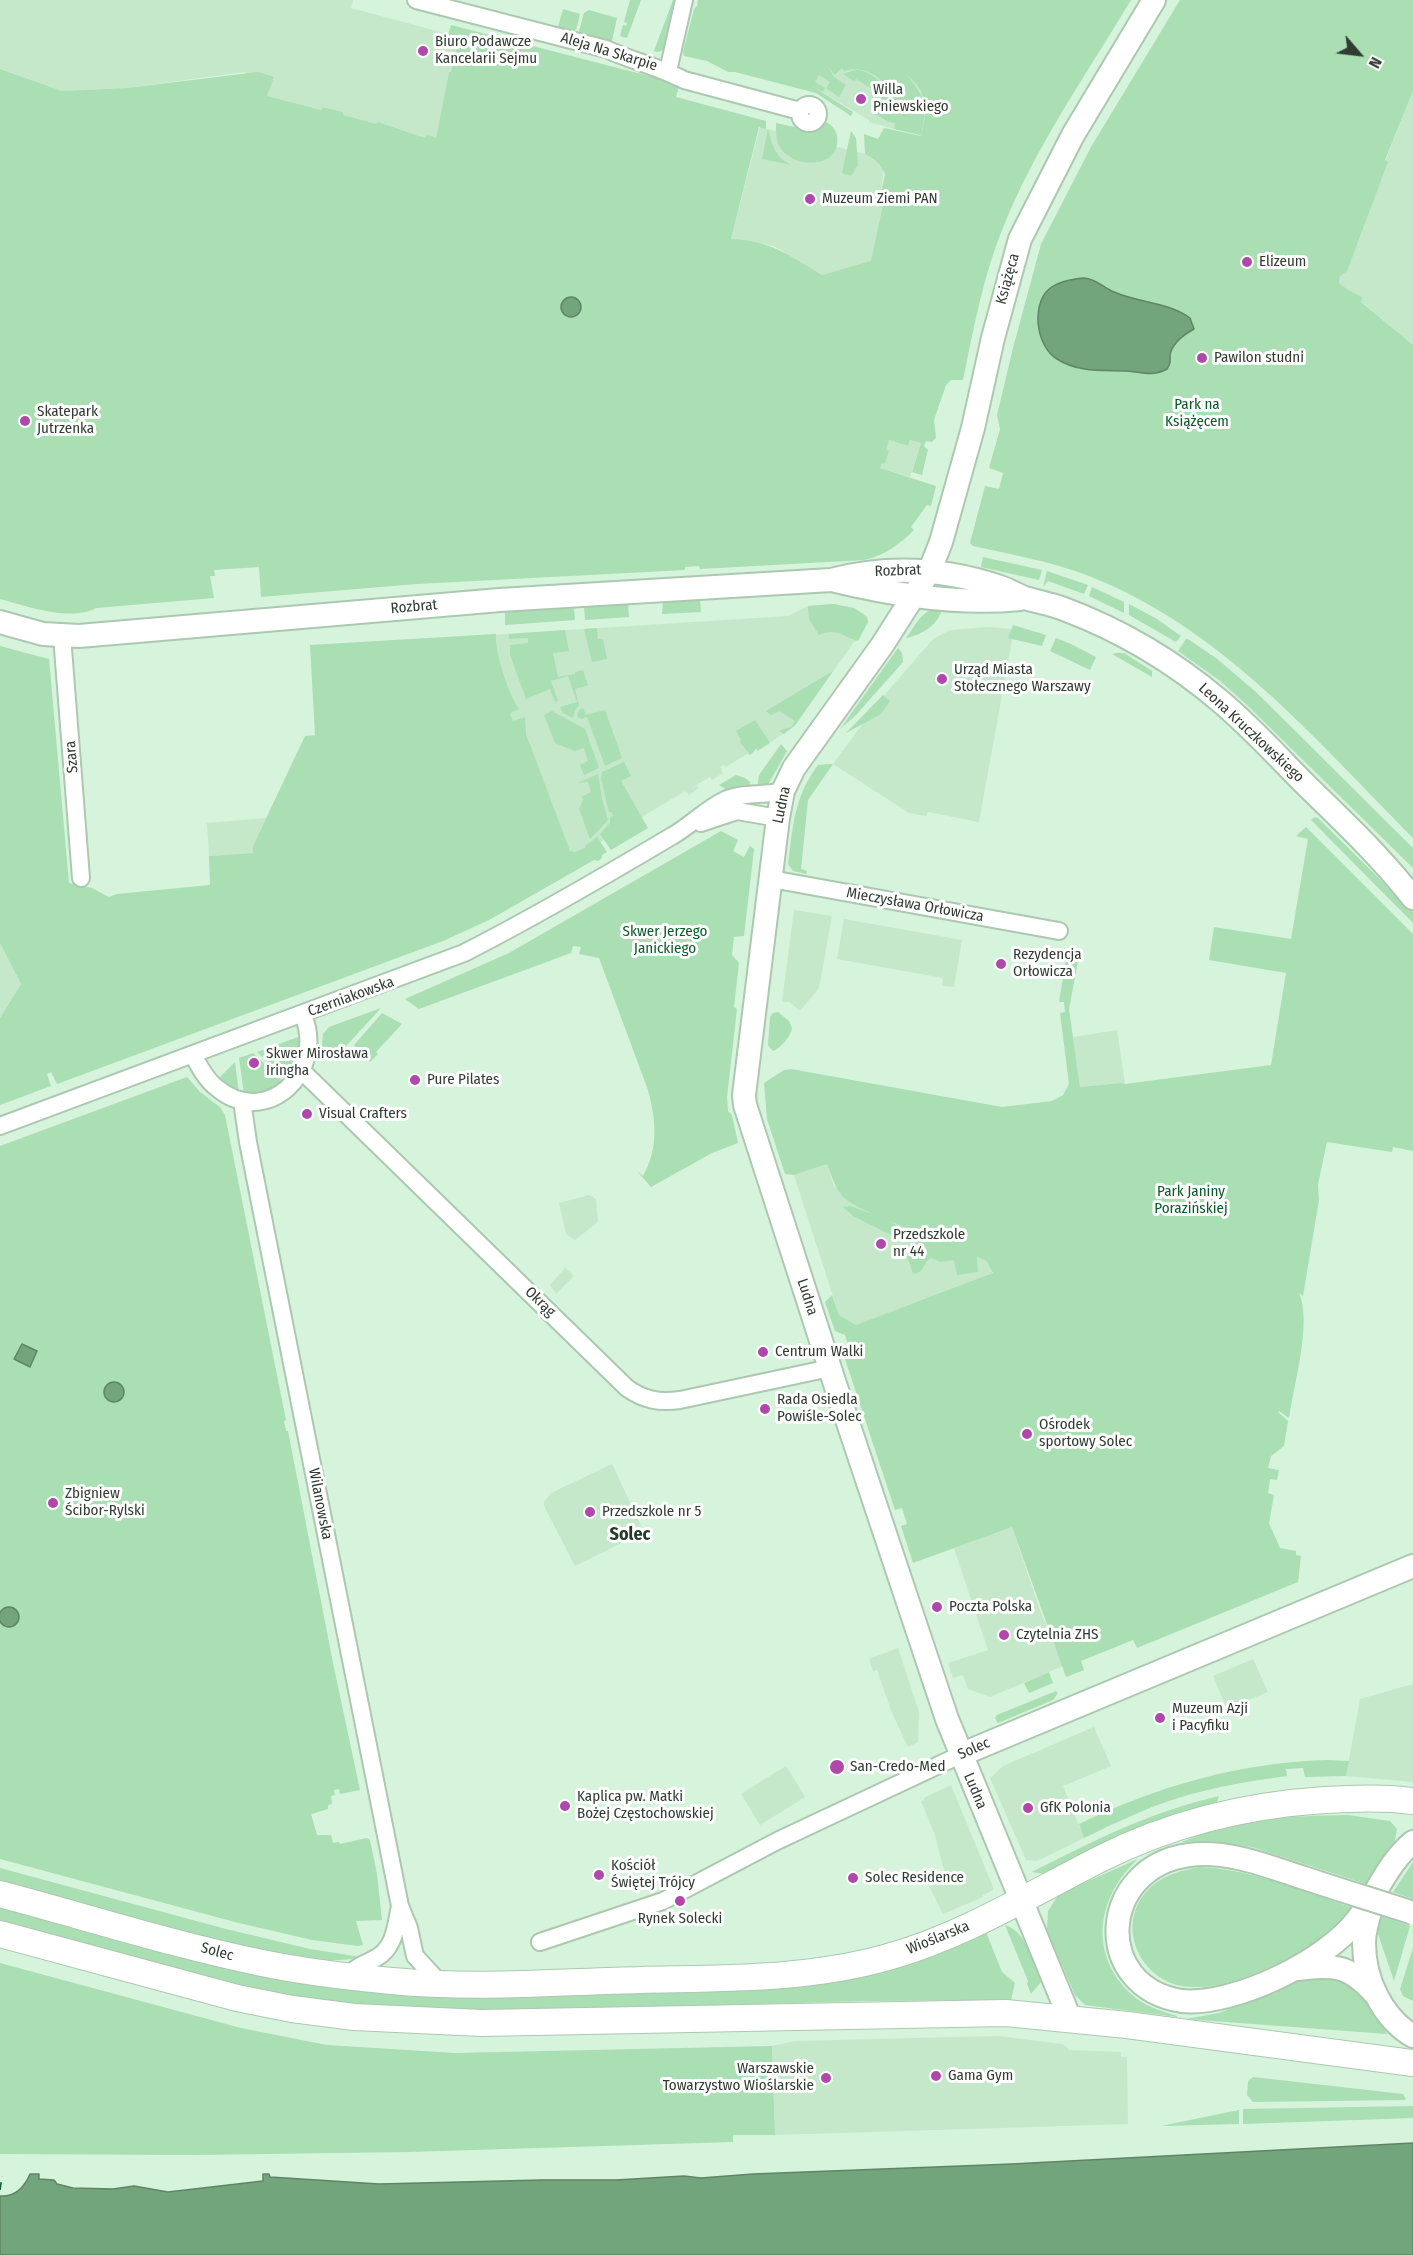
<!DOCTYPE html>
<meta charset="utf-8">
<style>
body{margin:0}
#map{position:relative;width:1413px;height:2255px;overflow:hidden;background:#d6f3db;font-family:"Fira Sans Condensed",sans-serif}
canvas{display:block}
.north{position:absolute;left:1329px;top:24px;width:60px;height:60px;-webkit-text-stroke:4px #fff;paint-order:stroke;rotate:118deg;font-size:16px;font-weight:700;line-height:24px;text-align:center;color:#303c32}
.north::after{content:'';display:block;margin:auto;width:21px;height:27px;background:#303c32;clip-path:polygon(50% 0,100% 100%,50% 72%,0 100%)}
</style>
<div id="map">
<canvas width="1413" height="2255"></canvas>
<div class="north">N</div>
</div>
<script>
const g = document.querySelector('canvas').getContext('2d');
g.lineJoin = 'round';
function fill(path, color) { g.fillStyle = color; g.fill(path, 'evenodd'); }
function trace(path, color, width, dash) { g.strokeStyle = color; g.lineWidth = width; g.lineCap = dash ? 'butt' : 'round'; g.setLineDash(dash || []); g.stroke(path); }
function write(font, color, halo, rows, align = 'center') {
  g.font = font + ' "Fira Sans Condensed",sans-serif'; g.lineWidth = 6; g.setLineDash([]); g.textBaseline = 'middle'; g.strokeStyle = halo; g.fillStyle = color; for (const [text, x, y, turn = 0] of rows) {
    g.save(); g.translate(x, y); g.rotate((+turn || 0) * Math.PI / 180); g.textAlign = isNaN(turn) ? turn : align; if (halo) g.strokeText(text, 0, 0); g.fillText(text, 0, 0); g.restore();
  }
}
const built = new Path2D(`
 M0,0h353l-2,8 108,29 -8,35h-2l-13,66h-10l-48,-16 -1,3 -35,-10 1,-3 -20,-5 -2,3 -55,-14 -22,-24 -117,16 -66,3 -61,-22z
 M831,27l67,40 16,14 8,13 5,15 -6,27 -52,-14v-2l-57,-34z
 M1413,91v254l-74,-62 2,-11z
 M760,127l105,27 5,2 14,14 -5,32 4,1 -12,59 -49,13 -48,-29 -43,-7z
 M889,440l19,6 2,-6 11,3 -11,34 -30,-9 2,-5 3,1 4,-12 -3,-2z
 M830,604l24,4 12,7 2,7 -9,14 -1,5 -4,1 -60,85 -37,24v-3l-7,7 -3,-1 -21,13 -2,-2 -4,2 3,6 -11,7 -2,-3 -19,11 7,-2 1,2 -10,7 -4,-4 -126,76 -85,-231 314,-20 20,-10z
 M987,627l27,2 -35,193 -51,-10 -2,4 -17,-3 -76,-49 48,-65 52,-60 17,-9z
 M266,818l-13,28v7l-44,3 -2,-33z
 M794,910l38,6 -13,72 -19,23 -11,-9h-7z
 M844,919l118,21 -8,47 -12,-1 1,-8 -106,-19z
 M0,943l21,41 -21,34z
 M1117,1030l8,54 -3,-1 -42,4 -7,-50z
 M827,1164l7,22 134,68 18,7 7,13 -137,51 -17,-10 -45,-140z
 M589,1195l7,4 2,23 -23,18 -9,-6 -7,-31z
 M565,1268l9,8 -18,18 -6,-9z
 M612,1464l32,68 -69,34 -31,-60v-4l7,-9z
 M1012,1527l28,83 23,56 -73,31 -22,-8 -5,-14 -10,3 -5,-15 40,-13 -34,-102z
 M898,1648l21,64 -1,30 -10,5 -16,-34 -15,-43 -4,1 -4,-12z
 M1253,1659l15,33 -41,17 -14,-33z
 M1413,1684v98l-67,-6 14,-77z
 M1094,1727l17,39 -48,20 21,52 -47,23 -11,-1 -36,-82 13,-12z
 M786,1766l19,31 -45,28 -19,-31z
 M951,1785l42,102v3l-10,5v2l-40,17 -14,-28 18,-4 -12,-47 -14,-34 3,-1v-2z
 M998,2036l64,8 4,2 3,4 52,2v5h6l1,67 -353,11 -3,-89 22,-5z`);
const green = new Path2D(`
 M630,0h11l-14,38 -7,-2 3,-11 3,1 1,-3 -3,-1z
 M673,0h4l-11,49 -8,3 -4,-1z
 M698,0h433c-45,75 -97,149 -129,230 -19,47 -29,101 -39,150h-12l-5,5 -12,35 2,18 -4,4 -6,-1 -2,5 4,4 -6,25 -10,-3 9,-29 -11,-3 -2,6 -19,-6 -3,10 3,1 -4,13 -3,-1 -2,5 56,18 -5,20 -4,-1 -16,22 3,3c-14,14 -30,26 -50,30l-164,9 -1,-3 -14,1v3l-268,14 -156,13 -2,-30 -45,3 1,6h-5l4,22 -118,10c-25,14 -70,-2 -96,-9v-530l62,22 65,-3 131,-16 16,5 -7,19 54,14 2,-3 20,5v3l33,9 2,-2 47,16 2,-3 9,3 13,-66h2l8,-34 -11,-3 3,-10 225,58 3,3 -3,11 90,24v8l-7,-2 -28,112c40,2 58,16 91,36l49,-14 12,-57 -4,-2 6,-28c-2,-8 -13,-17 -20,-20l-1,-20 14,5 6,-11 37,8c7,-26 7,-44 -15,-62 19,23 22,32 15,61l-27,-6 1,-6 -6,-1 -14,-8 5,-7 8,4 4,-7 -11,-6 1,-3 -26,-16 -2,2 -11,-7c4,-1 9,-4 14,-4 13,-1 31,19 39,27l2,-1c-17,-16 -29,-32 -54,-25l-2,-3 -7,7 -8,-10 7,12 12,8 -7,12 -13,-9 4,-6 -11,-7 -4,7 10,6 -2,4 -11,-6 41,26 -2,4 -35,-23 -81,-21h-7l-21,-11 -23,-5 -1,-4 11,-43 3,-3z
 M1180,0h233v91l-28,69 3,2 -41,109 -7,5 -1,7 9,7 14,7 -1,5 52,43v493c-99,-100 -194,-213 -329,-264 -36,-13 -74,-20 -111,-28l-3,-3 15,-57 14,3 4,-16 -14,-5 11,-39 -3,-14 16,-67 28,-104 50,-97z
 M563,9l17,5 -4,16 -3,1 -15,-4z
 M589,10l28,8 -5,23 -31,-8 -2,-2 5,-18z
 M826,122c6,3 10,8 11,14 5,34 -46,33 -58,10 -3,-7 -3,-15 -3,-23l36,8z
 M768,129c4,17 7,28 24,36l-30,-6z
 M851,131l5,7 2,27 -7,11 -9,-3z
 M983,557l59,13 -3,10 -58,-13z
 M1047,571l41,14 -4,9 -36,-13 -5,6z
 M1092,587l32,15v11l-35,-17z
 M700,600l1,12 -39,2 1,-12z
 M628,604l1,13 -44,3 -1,-13z
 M834,604l20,4 13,9 1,5 -10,19c-14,-4 -23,-14 -39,-6l-10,-16 -1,-13z
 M1129,604l28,15 24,17 -5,6 -47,-27z
 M943,607c-5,18 -19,27 -37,31 11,-15 17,-30 37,-31z
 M574,608l1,12 -70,5v-13z
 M1013,625l33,10 -4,11 -34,-8z
 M597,628l1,11h5l4,20 -15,3 -8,-33z
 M565,630l4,21 -16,2 5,24 17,-3v-2l8,-2 5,15 -13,4 4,16 -4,5 -2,8 -10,-5 -3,-6 17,-5 -9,-26 -17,5 7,20 -3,1 -5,-13 -24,10 -16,-44v-10l18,-2v-5l-19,1v-5z
 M496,634c-2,15 12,60 23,75l-9,4 3,8 12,-4 1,17 44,117 5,1 10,-4v-2l12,-9 10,15 -5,3v3l-4,3 -4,-1 -105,60 -46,21 -386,143 -6,-12 -4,2 4,12 -51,19v-87l21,-34 -21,-41v-297l49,13 20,224 23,5 17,9 8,-3 93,-9 -1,-29 44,-3v-7l52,-110 10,-1 -5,-90z
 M1056,638l15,6 25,13 -6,13 -40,-19z
 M1186,639h2l28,19 40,34 157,156v20l-166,-163 -28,-25 -41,-29z
 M898,648l4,5 1,9 -47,53 -16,14z
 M1116,653h8l28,18v6l-40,-23z
 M833,671l-37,53 -12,10 -5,-3 13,-5 3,-5 -15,-10 -9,4 -5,-4z
 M883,695l7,6 -9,13 -35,19z
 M583,708l3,7 19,-5 17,48 -17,8 -18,-49 -6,2 -4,-2 2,-7z
 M552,711l33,18 14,39 -15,7 -4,-10 8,-4 -4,-13 -9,3 -20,-8 -11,-28z
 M755,720l15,23 -13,8v-3l-7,7 -10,-13 1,-2 -5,-9z
 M781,744l6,7 -18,32 -12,6 2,-14z
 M624,762l7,14 -10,5 27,47 -37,22 -11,-16 10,-11v-6l3,-1 -2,-4h-2l-8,-33 1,-7z
 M828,764h5l-25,36 -7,69 6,2 -1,3 -13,-3 -5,-7c5,-38 6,-67 30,-99z
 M598,774l4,25 6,21 -18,19 -11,-30 4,-9 -2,-3 10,-5 -3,-10 -11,1z
 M736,775l9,3 5,4 -1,7 -20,2 -10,-6z
 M1315,817l3,1 95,94v11l-102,-103z
 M1306,827l107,107v217l-20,-4 -1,5 -65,-10 -9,42 1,16 -16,96 -4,-3c13,29 -5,91 -10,125l-10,-7 -1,1 10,9 -4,25 -13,10 -3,12 11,2 -2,10 -7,-1 -2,14 6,2 -5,28 11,25 16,3v4l5,1 -3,26 -161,66 -4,-8 -52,21 3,9 -18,7 -54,-150 -99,36 -12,-37 6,-2 -5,-16 -7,2 -51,-154 6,-5 -5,-16 -10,-4 -10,-29 7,-7 7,20 17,10 137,-52 -7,-12 -9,-4 1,15 -21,3 -3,-15 -13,2 -10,-4 -4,3 -7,11 -7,2 -9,-27 25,-9 -39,-17 14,10 -5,8 -46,-23 -10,-9 7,-1 25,9c-33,-16 -35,-15 -48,-51l-33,11 -9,-1 -18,-55 -3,-36 20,-13 7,-1 211,38 50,-6 11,-6 6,-11 -9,-71 5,-1 -1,-10h-5l7,-43 12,2 -9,48 11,78 42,-4 3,1 146,-19 15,-92 -77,-13 5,-33 77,12 17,-100 -12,-3z
 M721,831l17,9 -5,11 11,6 6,-11 4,3 -10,87 -10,1 -2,18 7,8 -5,44 3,2 -10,88 1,14 4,4 6,28 -26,10 -61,34 -14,-16 6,5c16,-29 13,-55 5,-86l-49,-132 -20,-4 2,-7 -8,-1 -2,7 -152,56 -14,-10 104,-46z
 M381,1008l-46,50 -13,-12 1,-12 6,-7z
 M778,1012l11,9 3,7c-1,8 -11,20 -19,23l-5,-6 2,-28 3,-4z
 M382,1013l20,11 -26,28 2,2 -8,8 -16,-17z
 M301,1036l-1,24 -13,20 -30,-28z
 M253,1053l32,30c-12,8 -27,12 -41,11l-5,-36z
 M235,1062l4,31 -22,-13z
 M187,1077l13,15 20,15 5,8 61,305 -2,1 2,10h2l45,232 27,127 -20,4 -1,-5 -5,1 1,5 -4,1 1,8 -4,1v4l-17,5 6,21h14l2,8 6,-1 1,2 27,-6 3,2 7,34 5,46 -26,1 7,24 -5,1 -46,-6 -77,-18 -235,-63v-713z
 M1049,1672l4,11 -24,10 -5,-10z
 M1056,1691l2,2 -5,7 -55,23 -3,-5 2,-3z
 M1326,1760l23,1 -3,15 -41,1 -2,-9 -17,1 1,7c-37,5 -74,11 -109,22 -32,10 -63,25 -94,40l-5,-14c79,-38 159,-61 247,-64z
 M1219,1796l-2,6 -73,23 -44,20 -50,27 -6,2 -12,-2c63,-32 118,-60 187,-76z
 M1347,1815l43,6 7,8 -2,11 -26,45 -117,-38 -40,-6 -30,1c52,-24 109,-26 165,-27z
 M1138,1859c-41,37 -50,95 -7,135 13,12 30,17 46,22v1l-92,-12 -10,-10 -28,-65 1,-19 11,-17z
 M1413,1862v37l-20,-7z
 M1199,1867c54,2 106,25 158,42 -3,4 -6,11 -10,15 -15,14 -45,28 -63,37 -30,13 -59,27 -92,26 -47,0 -79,-57 -46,-95 14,-16 33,-21 53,-25z
 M0,1868l226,61 84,20 51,8c-53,13 -144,-17 -197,-31 -55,-15 -109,-30 -164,-45z
 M0,1905l468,89 305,-5 57,-7 156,-50 16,40 13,11 -4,17 -148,1 -419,12 -113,-9 -90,-17 -241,-65z
 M1380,1916l30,10 -16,55 -18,-53z
 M1005,1925c22,6 28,39 36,57l-10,12 -4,-10 1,-3z
 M1413,1948v53l-10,-5 -3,-7z
 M0,1963l241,65 86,17 128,8 317,-7 3,89h-42v7l-325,10 -213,3 -195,-1z
 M1319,1973l38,12 30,49 -201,-15 33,-6z
 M1253,2077l150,17 3,5 -2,1 -151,2 -6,-7 1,-14z
 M1413,2106v12l-170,6v-15z
 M1239,2110v14l-78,2z`);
const water = new Path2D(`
 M1084,278c12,1 19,9 30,14 25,11 54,10 76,26l4,11c-9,5 -22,14 -24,26 0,7 1,8 -3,14 -14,8 -26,3 -40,2 -24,-1 -48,2 -70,-12 -21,-13 -26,-54 -8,-70 10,-8 23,-10 35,-11z
 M561 307a10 10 0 1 1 20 0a10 10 0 1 1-20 0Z
 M22,1344l15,7 -7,16 -16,-8z
 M104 1392a10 10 0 1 1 20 0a10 10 0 1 1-20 0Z
 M-1 1617a10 10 0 1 1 20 0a10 10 0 1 1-20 0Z
 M1413,2143v112h-1413v-59c15,1 24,-8 30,-22h9v5l15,1 3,4 16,4 40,1 21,-3 34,6 95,-11v-7h6l1,3 109,7 162,-4h75l68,-4 17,2 52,-4 259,-10z`);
const ferry = new Path2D(`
 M0,2190l2,-14`);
const street = new Path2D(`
 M416,0l190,49c26,12 53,18 78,31l116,31
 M668,71l16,-71
 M800 114a9 9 0 1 1 18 0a9 9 0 1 1-18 0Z
 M62,636l19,242
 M701,823l36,-12 41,7
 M771,879l288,52
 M193,1055c6,11 13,25 24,33 49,41 110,-16 86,-73
 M302,1071l325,317c17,12 32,15 53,12l150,-32
 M242,1101l6,41 152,764 9,22 6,28 25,27
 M0,1126l464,-173c71,-36 139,-76 208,-117 18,-10 34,-27 53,-36 17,-8 39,-4 58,-9
 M540,1942l123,-41 114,-60 183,-86
 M347,1976c14,-13 15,-10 29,-18 19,-10 20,-33 24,-52`);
const secondary = new Path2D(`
 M836,581c58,14 124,24 184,18
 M0,622l43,12 36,2 421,-36 331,-20c58,-15 113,-12 169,7 9,3 17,8 25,11 13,4 26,6 39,11 56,21 110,53 156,92 31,26 58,56 87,85 37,36 74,71 106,112
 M960,1755l453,-189
 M1372,1906c-4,12 -8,24 -8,37 0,36 18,75 49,93
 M1297,1969c37,-4 51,-5 77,24
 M1182,2001c52,5 144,-40 175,-81 19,-25 32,-59 56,-78
 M1070,2019l-123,-300 -112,-335 -90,-279 -1,-10 34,-277 5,-27 11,-23 89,-124 47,-74 11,-28 32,-114 20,-90 27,-99 53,-104 81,-135`);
const primary = new Path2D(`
 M0,1894c87,23 174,51 262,69 43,9 87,14 130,18 82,8 167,1 249,-1 84,-2 166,0 247,-23 75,-21 143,-63 212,-98 71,-36 147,-54 225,-59 30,-2 59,-3 88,1
 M0,1934l237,64 55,11 62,8 127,6 525,-10 121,12 286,38`);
const secondaryBridge = new Path2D(`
 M1182,2001c-91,-14 -83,-134 7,-146 40,-5 78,11 115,23 36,12 73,23 109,35`);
const markers = [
 [423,51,6,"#b048ab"],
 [861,99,6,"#b048ab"],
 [810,199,6,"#b048ab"],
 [1247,262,6,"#b048ab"],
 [1202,358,6,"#b048ab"],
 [25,421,6,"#b048ab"],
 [942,679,6,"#b048ab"],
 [1001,964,6,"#b048ab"],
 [254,1063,6,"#b048ab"],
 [415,1080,6,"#b048ab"],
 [307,1114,6,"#b048ab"],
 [881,1244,6,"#b048ab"],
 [763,1352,6,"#b048ab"],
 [765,1409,6,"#b048ab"],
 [1027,1434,6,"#b048ab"],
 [53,1503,6,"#b048ab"],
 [590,1512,6,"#b048ab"],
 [937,1607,6,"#b048ab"],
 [1004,1635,6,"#b048ab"],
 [1160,1718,6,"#b048ab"],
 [837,1767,8,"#b048ab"],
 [565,1806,6,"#b048ab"],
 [1028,1808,6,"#b048ab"],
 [599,1875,6,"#b048ab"],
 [853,1878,6,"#b048ab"],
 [680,1901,6,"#b048ab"],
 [936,2076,6,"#b048ab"],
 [826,2078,6,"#b048ab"]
];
const poiNames = [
 ["Biuro Podawcze",435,42],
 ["Kancelarii Sejmu",435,59],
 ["Willa",873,90],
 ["Pniewskiego",873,107],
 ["Muzeum Ziemi PAN",822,199],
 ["Elizeum",1259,262],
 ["Pawilon studni",1214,358],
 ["Skatepark",37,412],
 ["Jutrzenka",37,429],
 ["Urząd Miasta",954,670],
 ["Stołecznego Warszawy",954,687],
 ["Rezydencja",1013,955],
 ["Orłowicza",1013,972],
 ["Skwer Mirosława",266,1054],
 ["Iringha",266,1071],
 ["Pure Pilates",427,1080],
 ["Visual Crafters",319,1114],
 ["Przedszkole",893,1235],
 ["nr 44",893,1252],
 ["Centrum Walki",775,1352],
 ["Rada Osiedla",777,1400],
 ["Powiśle-Solec",777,1417],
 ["Ośrodek",1039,1425],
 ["sportowy Solec",1039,1442],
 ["Zbigniew",65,1494],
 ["Ścibor-Rylski",65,1511],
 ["Przedszkole nr 5",602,1512],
 ["Poczta Polska",949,1607],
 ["Czytelnia ZHS",1016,1635],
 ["Muzeum Azji",1172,1709],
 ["i Pacyfiku",1172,1726],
 ["San-Credo-Med",850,1767],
 ["Kaplica pw. Matki",577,1797],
 ["Bożej Częstochowskiej",577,1814],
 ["GfK Polonia",1040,1808],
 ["Kościół",611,1866],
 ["Świętej Trójcy",611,1883],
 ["Solec Residence",865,1878],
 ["Rynek Solecki",680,1919,"center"],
 ["Warszawskie",814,2069,"right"],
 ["Towarzystwo Wioślarskie",814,2086,"right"],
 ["Gama Gym",948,2076]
];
const streetNames = [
 ["Aleja Na Skarpie",609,52,17],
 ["Książęca",1008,279,-75],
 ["Rozbrat",898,571,-2],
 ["Rozbrat",414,607,-5],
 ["Leona Kruczkowskiego",1251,733,43],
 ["Szara",72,757,-95],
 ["Ludna",782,805,-78],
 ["Mieczysława Orłowicza",915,905,10],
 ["Czerniakowska",351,997,-20],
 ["Ludna",807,1297,72],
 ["Okrąg",540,1302,44],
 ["Wilanowska",320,1504,79],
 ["Solec",974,1749,-24],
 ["Ludna",975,1791,67],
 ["Wioślarska",938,1938,-22],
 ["Solec",217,1952,15]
];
const parkNames = [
 ["Park na",1197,405],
 ["Książęcem",1197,422],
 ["Skwer Jerzego",665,932],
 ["Janickiego",665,949],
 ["Park Janiny",1191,1192],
 ["Porazińskiej",1191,1209]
];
const quarterNames = [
 ["Solec",630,1535]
];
fill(built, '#c5e8ca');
fill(green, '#aadeb3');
fill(water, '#72a57b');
trace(water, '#5e8665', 1.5);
trace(ferry, '#025925', 1.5, [8, 6]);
trace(street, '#acc8b0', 20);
trace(secondary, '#acc8b0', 26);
trace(primary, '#acc8b0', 28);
trace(street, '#fff', 16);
trace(secondary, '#fff', 22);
trace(primary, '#fff', 26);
trace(secondaryBridge, '#acc8b0', 26, []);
trace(secondaryBridge, '#fff', 22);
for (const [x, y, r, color] of markers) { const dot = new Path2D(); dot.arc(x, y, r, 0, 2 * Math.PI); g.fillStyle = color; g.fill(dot); trace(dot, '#fff', 2); }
write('15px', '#303c32', '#fff', poiNames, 'left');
write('15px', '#303c32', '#fff', streetNames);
write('15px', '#085c28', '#fff', parkNames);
write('bold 18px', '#233b28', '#fff', quarterNames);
</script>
